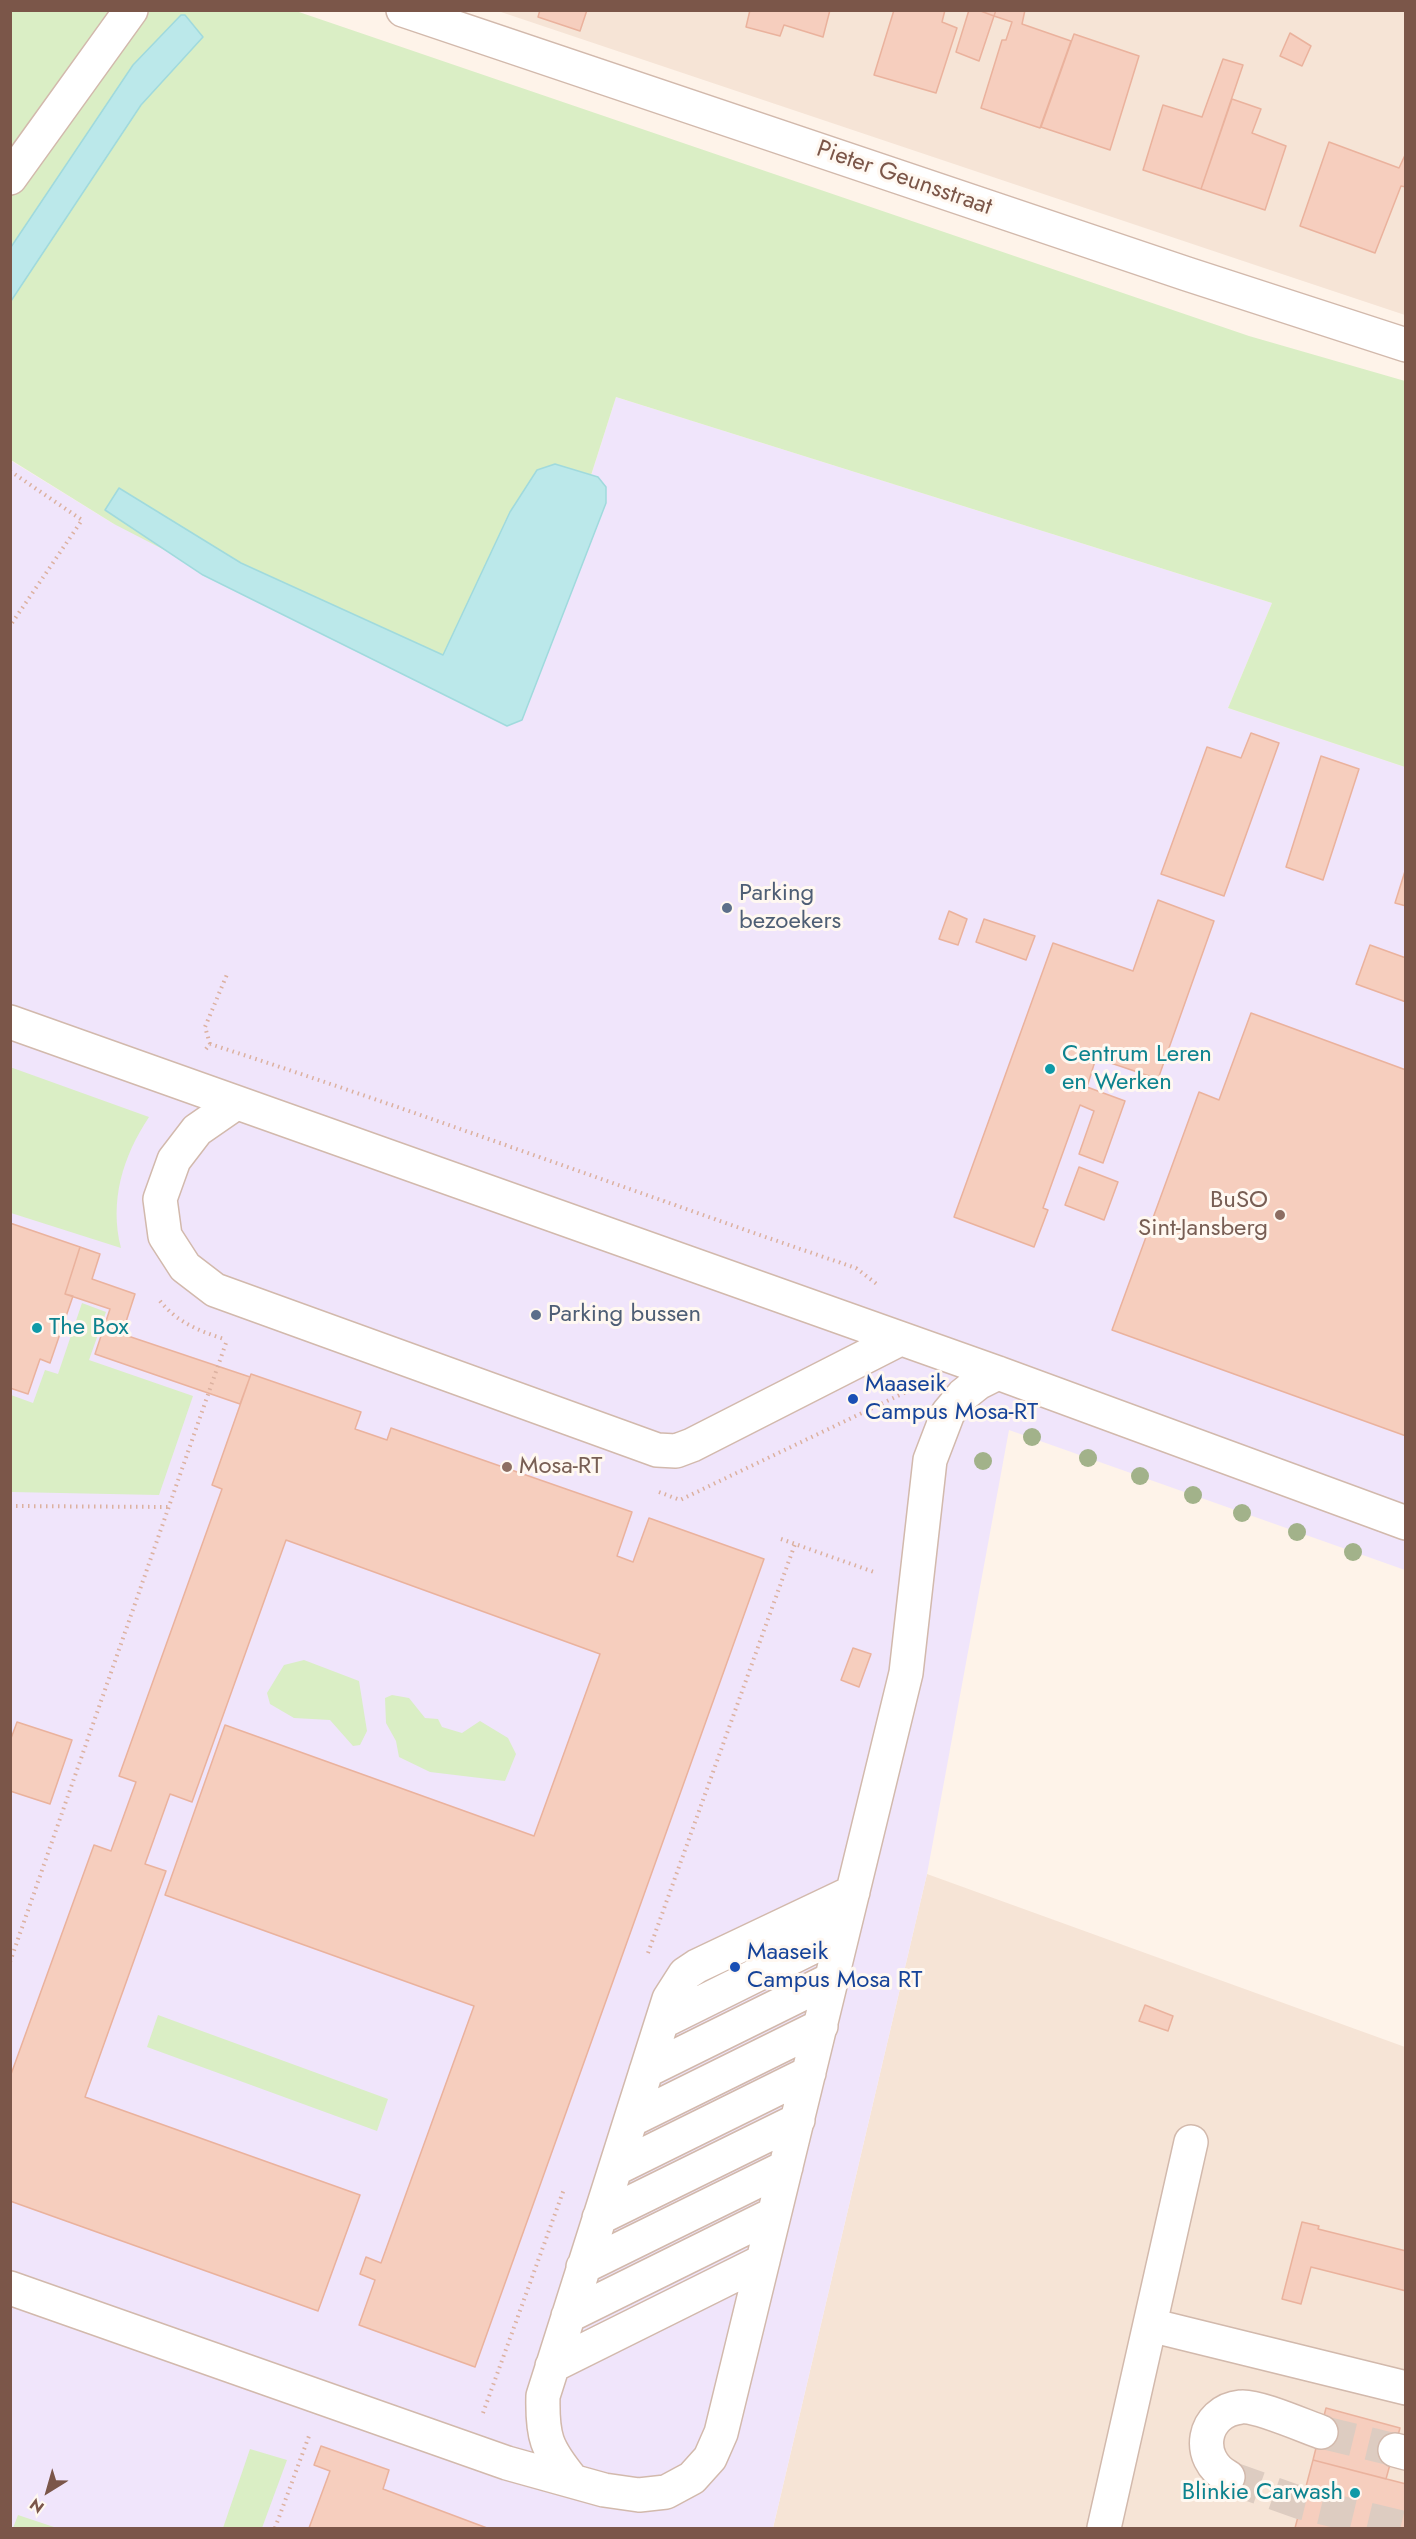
<!DOCTYPE html>
<style>
body{margin:0}
#map{position:relative;width:1416px;height:2539px;overflow:hidden;background:#fef3e9;font-family:Jost,sans-serif}
canvas{display:block}
.frame{position:absolute;inset:0;border:12px solid #7b5649;pointer-events:none}
.north{position:absolute;left:18px;top:2461px;width:60px;height:60px;-webkit-text-stroke:4px #fff8f1;paint-order:stroke;rotate:217deg;font-size:16px;font-weight:700;line-height:24px;text-align:center;color:#7b5649}
.north::after{content:'';display:block;margin:auto;width:21px;height:27px;background:#7b5649;clip-path:polygon(50% 0,100% 100%,50% 72%,0 100%)}
</style>
<div id="map">
<canvas width="1416" height="2539"></canvas>
<div class="frame"></div>
<div class="north">N</div>
</div>
<script>
const g = document.querySelector('canvas').getContext('2d');
g.lineJoin = 'round';
function fill(path, color) { g.fillStyle = color; g.fill(path, 'evenodd'); }
function trace(path, color, width, dash) { g.strokeStyle = color; g.lineWidth = width; g.lineCap = dash ? 'butt' : 'round'; g.setLineDash(dash || []); g.stroke(path); }
function write(font, color, halo, rows, align = 'center') {
  g.font = font + ' Jost,sans-serif'; g.lineWidth = 6; g.setLineDash([]); g.textBaseline = 'middle'; g.strokeStyle = halo; g.fillStyle = color; for (const [text, x, y, turn = 0] of rows) {
    g.save(); g.translate(x, y); g.rotate((+turn || 0) * Math.PI / 180); g.textAlign = isNaN(turn) ? turn : align; if (halo) g.strokeText(text, 0, 0); g.fillText(text, 0, 0); g.restore();
  }
}
const residential = new Path2D(`
 M498,11h907v304l-132,-44z
 M927,1874l478,173v481h-632z`);
const education = new Path2D(`
 M616,397l656,206 -44,105 177,59v803l-396,-140 -82,444 -154,654h-762l-1,-2068 104,64 449,39z`);
const green = new Path2D(`
 M10,11h286l953,325 156,45v386l-177,-59 44,-105 -656,-206 -53,166 -63,103 -16,49 -370,-191 -103,-64z
 M10,1067l139,50c-26,39 -40,84 -28,131l-110,-35z
 M82,1303l24,9 -17,48 104,36 -34,99 -148,-3v-97l22,8 12,-33 13,4z
 M304,1660l55,21 8,50 -7,14 -7,1 -23,-26 -36,-2 -24,-14 -3,-11 17,-28z
 M392,1695l17,3 16,20 13,1 4,8 20,6 18,-12 28,17 8,16 -11,27 -75,-9 -31,-15 -3,-16 -10,-18 -1,-25z
 M158,2015l230,84 -11,32 -230,-84z
 M250,2449l37,11 -25,68h-39z
 M18,2515l39,13h-44z`);
const water = new Path2D(`
 M181,15h4l18,22 -62,68 -130,196v-54l122,-182z
 M555,464l43,13 8,10v16l-84,217 -15,6 -304,-151 -98,-65 14,-22 122,75 202,92 67,-143 27,-42z`);
const building = new Path2D(`
 M540,10h47l-7,21 -42,-14z
 M750,10h80l-7,27 -39,-12 -4,11 -34,-9z
 M894,10h51l-3,12 15,6 -21,65 -62,-18z
 M969,10h9l16,6 -15,45 -23,-9z
 M978,10h18l-2,6z
 M996,10h29l-3,14 49,17 -31,87 -59,-20 21,-68h4l6,-18 -18,-6z
 M1290,33l21,13 -9,20 -22,-10z
 M1074,34l65,22 -29,94 -69,-23z
 M1223,59l20,6 -42,124 -58,-19 20,-65 39,12z
 M1232,99l29,10 -9,24 34,13 -21,64 -64,-21z
 M1329,142l70,26 7,-15v34l-5,-1 -26,67 -75,-27z
 M1251,733l28,10 -55,153 -63,-22 46,-127 34,11z
 M1321,756l38,13 -36,111 -37,-13z
 M1406,868v38l-11,-3z
 M1158,900l56,21 -56,158 -62,-21 -9,29 38,14 -22,62 -24,-9 15,-43 -14,-6 -37,103 5,2 -14,37 -80,-30 99,-274 80,28z
 M949,911l18,8 -9,26 -19,-6z
 M984,919l51,17 -9,24 -50,-18z
 M1370,945l36,13v44l-50,-18z
 M1251,1013l155,57v366l-294,-106 87,-238 20,8z
 M1079,1167l39,15 -14,38 -39,-15z
 M10,1223l70,24 -15,47 8,2 -23,67 -10,-4 -12,35 -18,-6z
 M80,1247l20,7 -8,25 43,15 -13,40 128,43 -10,27 -145,-50 15,-45 -45,-15z
 M251,1374l110,38 -6,17 32,11 4,-12 241,84 -15,44 16,6 16,-44 115,41 -289,808 -116,-42 16,-45 -15,-6 6,-17 15,6 93,-257 -309,-111 60,-170 309,111 66,-182 -314,-114 -94,262 -22,-8 -25,70 21,7 -81,226 275,98 -42,116 -308,-110v-124l84,-232 17,6 25,-69 -17,-6 103,-287 -10,-4z
 M853,1648l18,6 -12,33 -18,-7z
 M17,1722l55,18 -22,64 -40,-13v-50z
 M1145,2005l28,11 -5,15 -29,-10z
 M1302,2222l17,4 -1,3 88,22v40l-95,-24 -10,37 -19,-5z
 M1326,2408l74,20 -14,51 -73,-19z
 M321,2446l68,24 -6,19 104,39h-178l21,-57 -16,-6z
 M1313,2460l93,24v44h-111z`);
const minorTunnel = new Path2D(`
 M1321,2432l74,18
 M1228,2477l73,26 105,25`);
const path = new Path2D(`
 M10,471l72,49 -72,106
 M210,1044l-5,-17 23,-55
 M206,1049l4,-5c217,70 430,151 646,224l22,17
 M160,1301c17,21 39,30 64,38
 M659,1492l21,8 228,-109 3,-8
 M10,1506l159,1
 M781,1539l96,34
 M648,1953l147,-409
 M10,1962l217,-622
 M483,2413l81,-224
 M275,2528l34,-92`);
const minor = new Path2D(`
 M403,10l784,264 219,71
 M10,178l121,-168
 M10,1022l988,351 408,150
 M236,1103l-39,27 -23,30 -14,39 5,37 20,31 30,23 442,160 19,1 16,-6 208,-106
 M662,2022l181,-90
 M646,2071l186,-92
 M631,2120l190,-94
 M615,2169l194,-96
 M599,2218l199,-98
 M583,2267l203,-100
 M10,2288l497,175 97,27 35,5 27,-3 26,-14 18,-20 11,-25 185,-760 24,-213 18,-47 15,-18 15,-12 20,-10
 M568,2316l206,-102
 M1150,2325l256,63
 M552,2366l211,-105
 M1395,2450l11,3
 M1228,2477c-34,-18 -26,-66 13,-70 15,-2 63,19 80,25
 M572,2480c-26,-32 -30,-43 -29,-84l126,-397 16,-25 12,-8 156,-74
 M1104,2528l87,-386`);
const trees = [
 [1032,1437],
 [1088,1458],
 [983,1461],
 [1140,1476],
 [1193,1495],
 [1242,1513],
 [1297,1532],
 [1353,1552]
];
const markers = [
 [727,908,6,"#5c6f8a"],
 [1050,1069,6,"#0f9aa8"],
 [1280,1215,6,"#8d6e63"],
 [536,1315,6,"#5c6f8a"],
 [37,1328,6,"#0f9aa8"],
 [853,1399,6,"#1a4fb4"],
 [507,1467,6,"#8d6e63"],
 [735,1967,6,"#1a4fb4"],
 [1355,2493,6,"#0f9aa8"]
];
const streetNames = [
 ["Pieter Geunsstraat",904,179,19]
];
const serviceNames = [
 ["Parking",739,894],
 ["bezoekers",739,922],
 ["Parking bussen",548,1315]
];
const cultureNames = [
 ["Centrum Leren",1062,1055],
 ["en Werken",1062,1083],
 ["The Box",49,1328],
 ["Blinkie Carwash",1343,2493,"right"]
];
const educationNames = [
 ["BuSO",1268,1201],
 ["Sint-Jansberg",1268,1229],
 ["Mosa-RT",519,1467,"left"]
];
const transitNames = [
 ["Maaseik",865,1385],
 ["Campus Mosa-RT",865,1413],
 ["Maaseik",747,1953],
 ["Campus Mosa RT",747,1981]
];
fill(residential, '#f6e4d6');
fill(education, '#f0e5fb');
fill(green, '#daeec5');
fill(water, '#bbe8ea');
trace(water, '#a0dadd', 1.5);
fill(building, '#f6cebe');
trace(building, '#eab29d', 1.5);
trace(minorTunnel, '#ddccc1', 33, [33, 16]);
trace(minor, '#d2b9ac', 36);
trace(path, '#dcb1a0', 4, [1.5, 4.5]);
trace(minor, '#fff', 33);
g.fillStyle = '#a2b28a';
for (const [x, y] of trees) { g.beginPath(); g.arc(x, y, 9, 0, 2 * Math.PI); g.fill(); }
for (const [x, y, r, color] of markers) { const dot = new Path2D(); dot.arc(x, y, r, 0, 2 * Math.PI); g.fillStyle = color; g.fill(dot); trace(dot, '#fff8f1', 2); }
write('24px', '#7b5649', '#fff8f1', streetNames);
write('24px', '#4e5e75', '#fff8f1', serviceNames, 'left');
write('24px', '#0d838f', '#fff8f1', cultureNames, 'left');
write('24px', '#785e54', '#fff8f1', educationNames, 'right');
write('24px', '#164399', '#fff8f1', transitNames, 'left');
</script>
